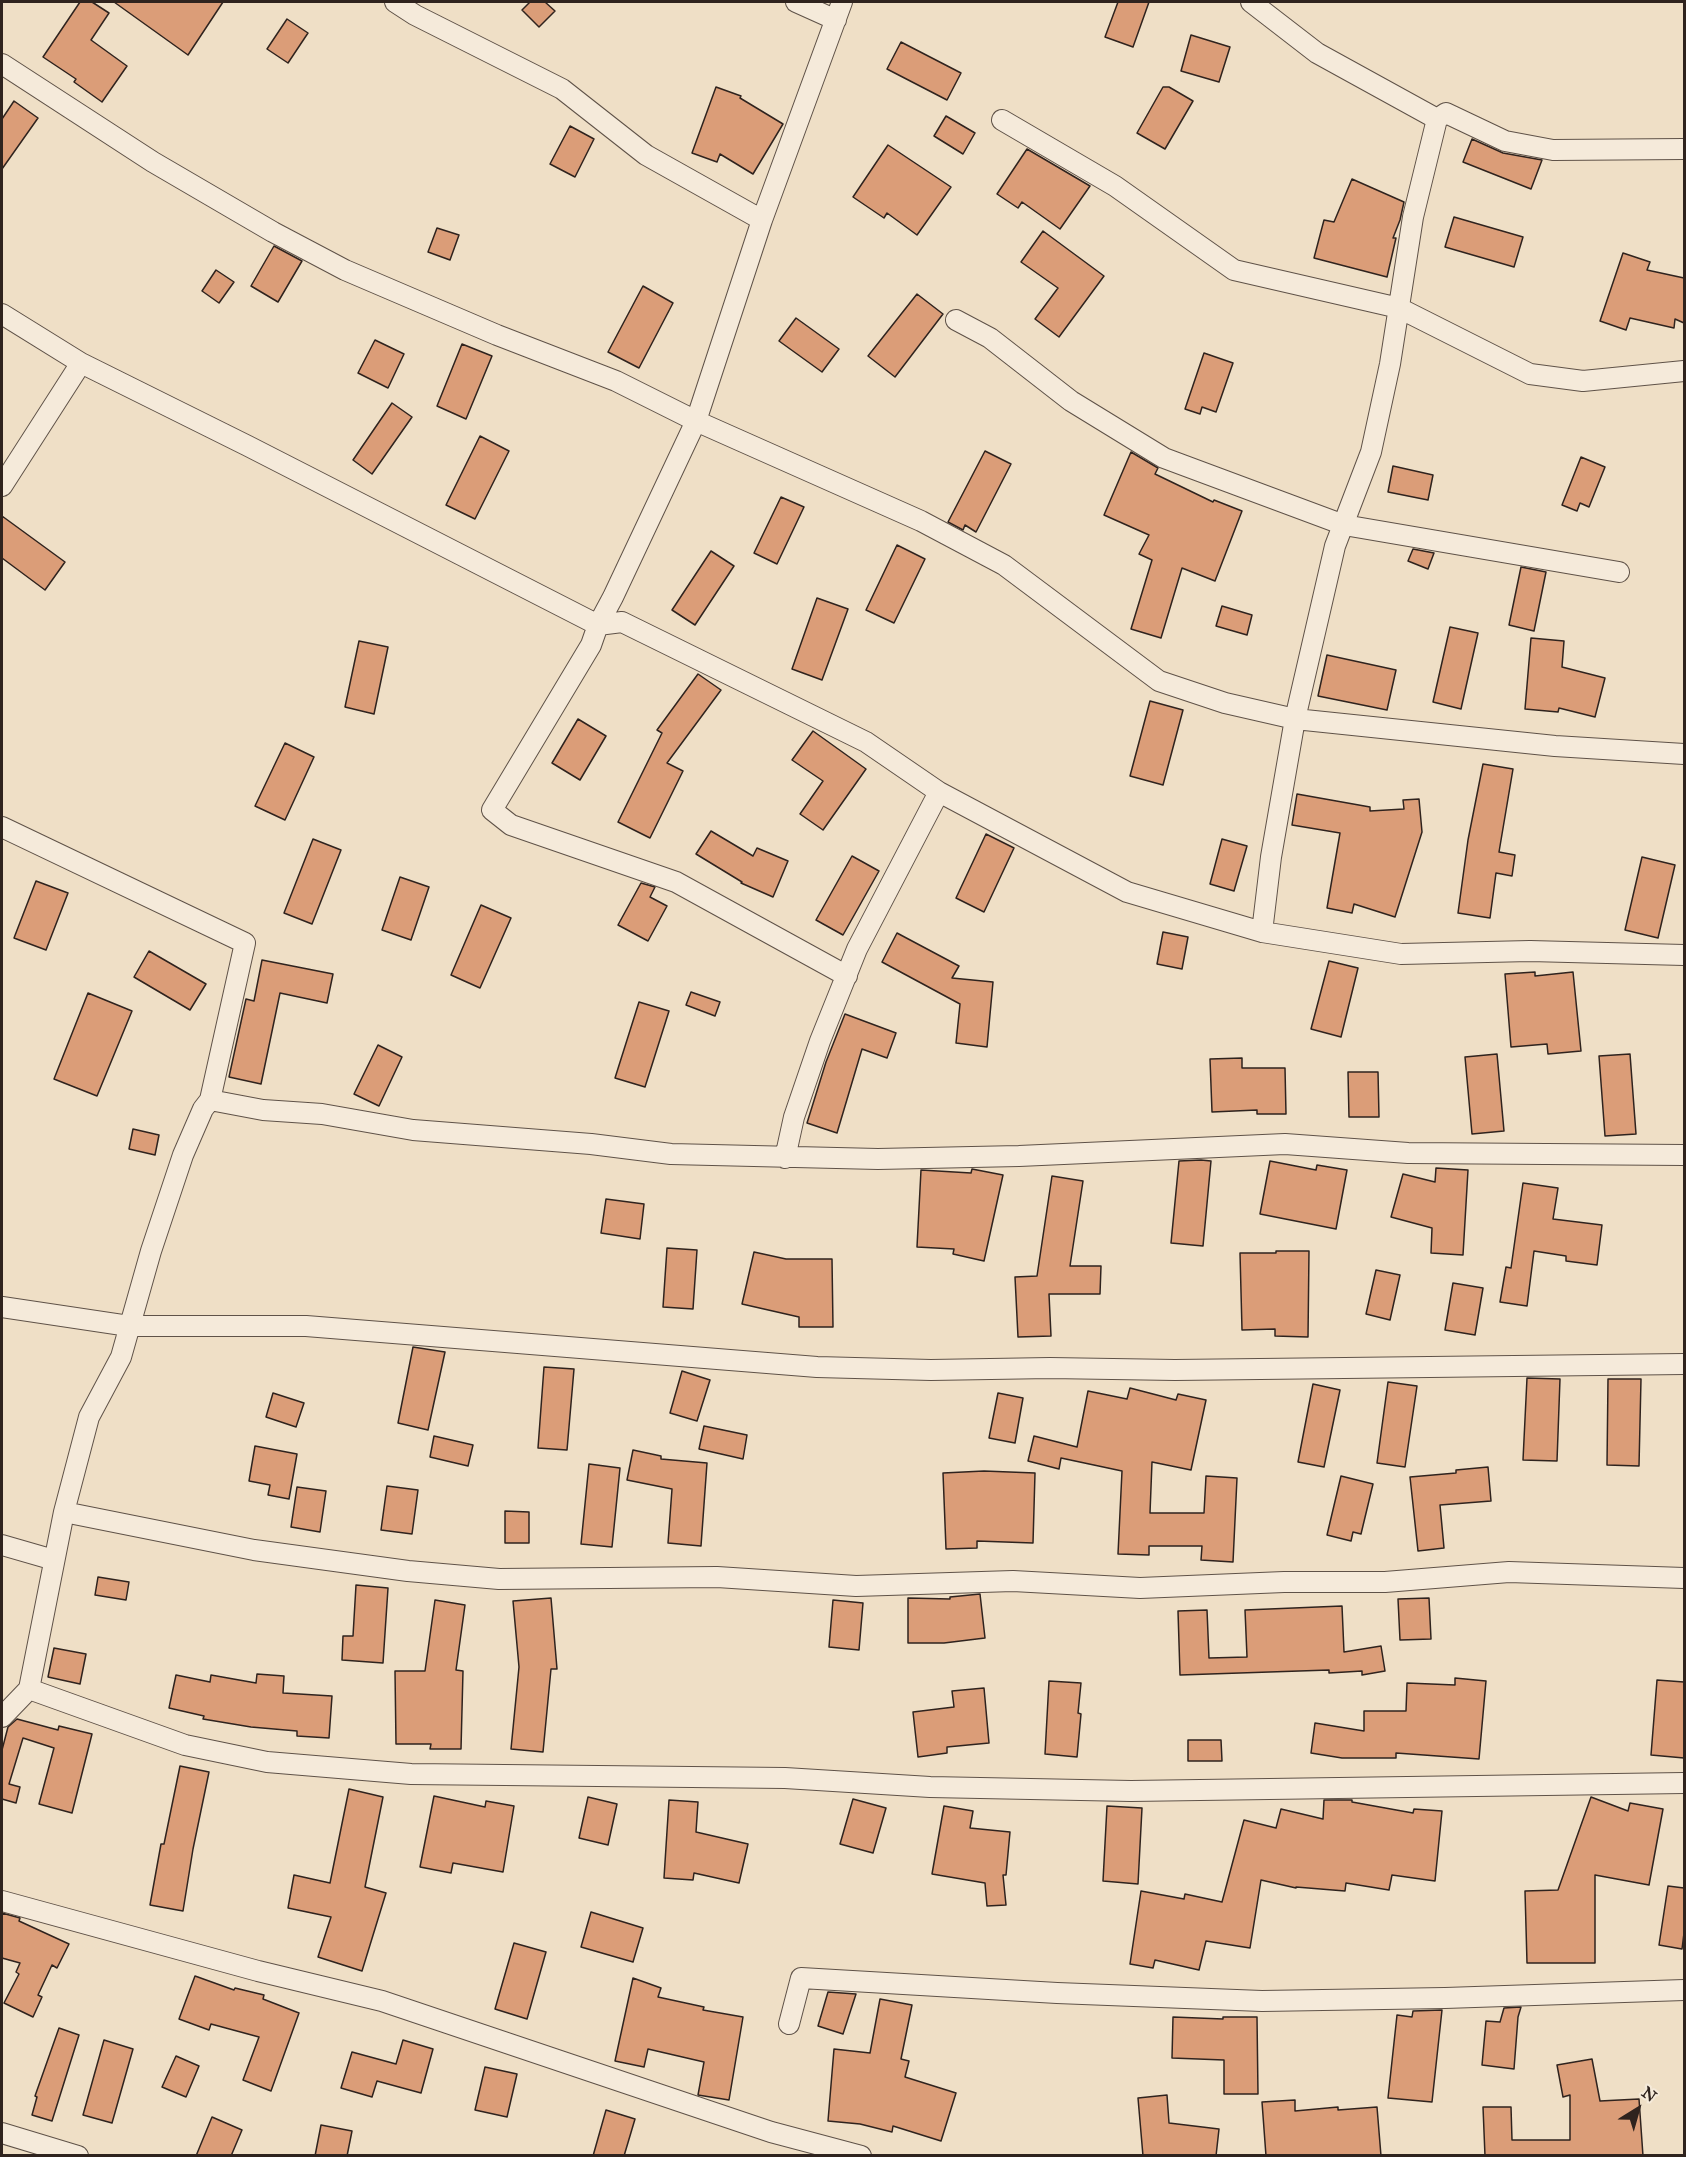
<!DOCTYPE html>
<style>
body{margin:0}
#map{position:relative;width:1686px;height:2157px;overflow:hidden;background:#efdfc6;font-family:"IM FELL Great Primer",serif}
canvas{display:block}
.frame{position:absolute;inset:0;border:3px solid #2f231e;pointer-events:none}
.north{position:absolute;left:1608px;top:2079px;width:60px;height:60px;-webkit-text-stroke:4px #f5eada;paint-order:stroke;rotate:37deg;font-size:16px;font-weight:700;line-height:24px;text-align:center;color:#2f231e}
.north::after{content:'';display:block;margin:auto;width:21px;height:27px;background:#2f231e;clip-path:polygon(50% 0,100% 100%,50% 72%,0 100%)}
</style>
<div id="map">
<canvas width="1686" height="2157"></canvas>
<div class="frame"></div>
<div class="north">N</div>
</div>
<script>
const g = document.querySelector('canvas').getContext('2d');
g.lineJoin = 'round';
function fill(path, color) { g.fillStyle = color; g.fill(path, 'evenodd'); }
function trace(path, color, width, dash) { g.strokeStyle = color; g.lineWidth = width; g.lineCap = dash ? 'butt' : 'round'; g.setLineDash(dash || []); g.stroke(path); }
const building = new Path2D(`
 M80,2h12l17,11 -18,27 36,26 -25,36 -28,-20 2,-3 -33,-22z
 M114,2h109l-35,53z
 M530,2h15l10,9 -16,16 -17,-17z
 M1118,2h31l-16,45 -28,-10z
 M287,19l21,14 -20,30 -21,-14z
 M1191,35l39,12 -11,35 -38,-11z
 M901,42l60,31 -14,27 -60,-31z
 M716,87l25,9 -1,2 43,26 -30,50 -33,-20 -3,8 -25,-9z
 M1163,87h6l24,14 -28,48 -28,-16z
 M14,101l24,17 -36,51v-50z
 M946,116l29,17 -12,21 -29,-18z
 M570,126l24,13 -19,38 -25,-13z
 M1472,139l31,14 39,7 -11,29 -68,-27z
 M888,145l63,42 -34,48 -30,-22 -3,5 -31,-21z
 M1027,149l63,37 -30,43 -38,-27 -4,6 -21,-14z
 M1352,179l52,23 -4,18 -7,18h3l-9,39 -73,-19 10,-38 10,2z
 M1454,217l69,20 -9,30 -69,-20z
 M437,228l22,7 -9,25 -22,-8z
 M1043,231l61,45 -45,61 -24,-18 23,-31 -37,-26z
 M274,246l28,15 -24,41 -27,-16z
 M1623,253l27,9 -3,8 37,8v45l-9,-4 -1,9 -44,-10 -4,12 -26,-9z
 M216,270l18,12 -15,21 -17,-12z
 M643,286l30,17 -34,65 -31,-16z
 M917,294l26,20 -48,63 -27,-21z
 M796,318l43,31 -17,23 -43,-31z
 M375,340l29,14 -16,34 -30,-15z
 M462,344l30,12 -26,63 -29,-13z
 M1204,353l29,10 -17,49 -14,-5 -2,7 -15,-5z
 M392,403l20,14 -40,57 -19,-14z
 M480,436l29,15 -34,68 -29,-14z
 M985,451l26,13 -35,68 -11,-7 -2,5 -15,-8z
 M1131,452l27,16 -3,6 58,28 1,-2 28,11 -27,70 -33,-13 -21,70 -30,-9 21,-69 -13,-6 10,-19 -45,-20z
 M1581,457l24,10 -16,40 -9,-4 -3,8 -15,-6z
 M1393,466l40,9 -5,25 -40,-8z
 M781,497l23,10 -27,57 -23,-11z
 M2,516l63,46 -20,28 -43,-32z
 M897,545l28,14 -31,64 -28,-13z
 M1413,549l21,4 -6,16 -20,-8z
 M711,551l23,15 -39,59 -23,-15z
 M1521,567l25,5 -12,59 -25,-6z
 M817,598l31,11 -26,71 -30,-11z
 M1222,606l30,9 -5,20 -31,-9z
 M1450,627l28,6 -17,76 -28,-7z
 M1531,638l33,3 -2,26 43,11 -10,39 -36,-9 -1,4 -33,-3z
 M359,641l29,6 -14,67 -29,-7z
 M1327,655l69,15 -9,40 -69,-14z
 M698,674l23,16 -54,73 16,8 -33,67 -32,-16 44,-89 -5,-3z
 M1150,701l33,9 -20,75 -33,-9z
 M578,719l28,17 -26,44 -28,-17z
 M813,731l53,38 -43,61 -23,-16 23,-33 -31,-21z
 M285,743l29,14 -29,63 -30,-14z
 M1483,764l30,5 -14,83 16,3 -3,21 -16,-3 -6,45 -32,-5 10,-73z
 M1297,794l73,13v4l34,-2 -1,-9 16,-1 3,33 -27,85 -41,-13 -2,9 -25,-5 13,-75 -48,-8z
 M711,831l42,25 4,-8 31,13 -15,36 -32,-14 1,-1 -46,-28z
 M986,834l28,14 -30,64 -28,-14z
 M313,839l28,11 -29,74 -28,-11z
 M1222,839l25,7 -13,45 -24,-7z
 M852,856l27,15 -36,64 -27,-15z
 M1642,857l33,8 -17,73 -33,-8z
 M400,877l29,10 -18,53 -29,-10z
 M36,881l32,12 -22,57 -32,-12z
 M641,883l14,4 -5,10 17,9 -19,35 -30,-16z
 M481,905l30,13 -31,70 -29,-13z
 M1163,932l25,5 -6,32 -25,-5z
 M897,933l62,33 -7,12 41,4 -6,65 -31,-4 4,-39 -78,-42z
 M149,951l57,33 -16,26 -56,-33z
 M262,960l71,14 -6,29 -47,-10 -19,91 -32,-7 17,-78 8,2z
 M1329,961l29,7 -17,69 -30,-8z
 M1535,972v4l38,-4 8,79 -33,3 -1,-10 -36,3 -6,-73z
 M691,992l29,10 -5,14 -29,-11z
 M88,993l44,18 -35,85 -43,-17z
 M639,1002l30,9 -24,76 -30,-9z
 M845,1014l51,19 -9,25 -25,-9 -25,84 -30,-10 19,-61z
 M378,1045l24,12 -23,49 -25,-12z
 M1497,1054l7,77 -32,3 -7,-77z
 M1630,1054l6,80 -31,2 -6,-80z
 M1242,1058v10h43l1,46h-29v-4l-45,2 -2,-53z
 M1348,1072h30l1,45h-30z
 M133,1129l26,6 -4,20 -26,-6z
 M1201,1160l10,1 -8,85 -32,-3 8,-82z
 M1270,1161l46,9 1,-5 30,5 -11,59 -76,-15z
 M1436,1168l32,2 -5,85 -32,-2 1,-25 -41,-11 12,-43 32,8z
 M972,1169l31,6 -19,86 -31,-7 1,-5 -37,-2 4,-77 50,3z
 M1052,1176l31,5 -13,85h31l-1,28h-51l2,42 -33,1 -3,-60 22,-1z
 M1523,1183l35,5 -5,31 49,6 -5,40 -31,-4v-5l-32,-5 -7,55 -27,-4 6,-35 5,1z
 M606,1199l38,5 -4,35 -39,-6z
 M667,1248l30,2 -4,59 -30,-2z
 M1276,1251h33l-1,86 -33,-1v-7l-33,1 -2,-77h36z
 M754,1252l32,7h46l1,68h-34v-10l-57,-13z
 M1376,1270l24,5 -10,45 -24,-6z
 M1453,1283l30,5 -8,47 -30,-5z
 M413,1347l32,5 -17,78 -30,-7z
 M544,1367l30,2 -7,81 -29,-2z
 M682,1371l28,9 -13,41 -27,-8z
 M1527,1378l33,1 -3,82 -34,-1z
 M1608,1379h33l-2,87 -32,-1z
 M1388,1382l29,4 -12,81 -28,-4z
 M1313,1384l27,6 -16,77 -26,-5z
 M1130,1388l46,12 2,-6 28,6 -15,70 -39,-8 -2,51h54l2,-37 31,2 -4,84 -32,-2 1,-14h-53v9l-31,-1 4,-83 -61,-13 -2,11 -31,-8 6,-25 43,11 11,-56 39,8z
 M273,1393l31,10 -8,24 -30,-10z
 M998,1393l25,5 -8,45 -26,-5z
 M704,1426l43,9 -4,24 -44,-10z
 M434,1436l39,9 -5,21 -38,-9z
 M255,1446l42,8 -8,45 -21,-4 2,-10 -21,-4z
 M633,1450l28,6v3l46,4 -6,83 -33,-3 4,-54 -45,-9z
 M589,1464l31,4 -8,79 -31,-3z
 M1488,1467l3,34 -51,4 4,43 -26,3 -8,-74 46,-4v-3z
 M984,1471l51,2 -2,70 -56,-2v7l-31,1 -3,-76z
 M1341,1476l32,8 -12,50 -8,-2 -2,9 -24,-6z
 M387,1486l31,4 -6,44 -31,-4z
 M297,1487l29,4 -6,41 -29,-5z
 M505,1511l24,1v31h-24z
 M98,1577l31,5 -3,18 -31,-5z
 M356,1585l32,3 -5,75 -41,-3 1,-24h10z
 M980,1594l5,44 -41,5h-36v-45l42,1v-2z
 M551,1598l6,71h-6l-8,83 -32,-3 8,-82 -6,-66z
 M1429,1598l2,41 -31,1 -2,-41z
 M435,1600l30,5 -9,65 7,1 -2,78h-31l1,-5h-35l-1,-73h30z
 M833,1600l30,3 -4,47 -30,-3z
 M1342,1606l2,46 37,-6 4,25 -23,4v-4l-33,2v-3l-149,5 -2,-64 29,-1 2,48 38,-1 -2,-47z
 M54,1648l32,6 -6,30 -32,-7z
 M257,1674l27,2 -1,17 49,3 -3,42 -32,-2v-5l-46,-4 -48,-8 1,-3 -35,-8 7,-33 34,7 1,-7 45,8z
 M1455,1678l31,3 -7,78 -83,-6v5h-54l-31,-5 4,-30 49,8v-20h42l1,-28 48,2z
 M1657,1680l27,2v76l-33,-3z
 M1049,1681l32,2 -3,30 3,1 -4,43 -32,-3z
 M984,1688l5,55 -42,4v6l-29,4 -5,-45 41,-5 -2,-16z
 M17,1719l41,11 1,-4 33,8 -20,79 -33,-9 15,-56 -31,-10 -14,46 11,3 -4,16 -14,-4v-49l6,-23z
 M1188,1740h33l1,21h-34z
 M180,1766l29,6 -16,77 -10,62 -33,-6 11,-61h3z
 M349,1789l34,8 -18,90 21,6 -24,78 -44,-14 13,-40 -43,-9 6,-33 36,8z
 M434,1796l51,11 1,-6 28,5 -11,66 -50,-9 -2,10 -31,-6z
 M588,1797l29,7 -9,41 -29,-7z
 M1591,1797l37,14 2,-8 33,6 -14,76 -54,-10v88h-68l-2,-72 33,-1z
 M853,1799l33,9 -13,45 -33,-9z
 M669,1800l29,2 -2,30 52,12 -9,39 -45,-10 -1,7 -29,-2z
 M1324,1800h28v2l61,11 1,-4 28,2 -7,70 -43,-6 -3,15 -43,-7 -1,8 -49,-4v1l-35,-8 -11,68 -44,-7 -7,29 -44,-10 -2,8 -23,-4 11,-73 43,8 1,-5 37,8 22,-82 32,8 5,-19 42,10z
 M944,1806l29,5 -3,17 40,4 -4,43h-3l3,30 -19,1 -2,-23 -53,-9z
 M1107,1806l35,2 -4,76 -35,-3z
 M1668,1886l16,2v45l-2,16 -23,-4z
 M591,1912l52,16 -10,34 -52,-15z
 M2,1913l18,5 -1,3 50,23 -12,24 -5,-3 -14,30 4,2 -9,20 -29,-14 15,-29 -3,-2 4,-9 -18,-5z
 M514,1943l32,9 -19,67 -32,-10z
 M195,1976l39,14 1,-2 29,7 -1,4 36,14 -28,78 -28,-11 16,-43 -48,-13 -2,6 -30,-11z
 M633,1978l28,10 -3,9 46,10 -1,3 40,7 -14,83 -31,-5 6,-33 -56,-13 -4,18 -29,-6z
 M828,1992l28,2 -13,40 -25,-8z
 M880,1999l32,6 -11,54 8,2 -4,16 51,16 -15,48 -48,-15 -1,6 -32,-8 -32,-3 6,-72 36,4z
 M1521,2007l-3,10 -4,52 -32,-4 4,-44 14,1 4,-14z
 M1442,2010l-10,92 -44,-4 9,-83 15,2 1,-6z
 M1173,2017l50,2v-2h34l1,77h-34v-34l-52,-2z
 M59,2028l20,7 -27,86 -20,-6 5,-18 -2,-1z
 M104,2040l29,9 -21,74 -29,-8z
 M403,2040l30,9 -12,44 -44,-12 -5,16 -31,-9 11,-36 44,12z
 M176,2056l23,10 -13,31 -24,-10z
 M1592,2059l8,42 39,-2 4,57h-158l-2,-49h28l1,33h58v-45l-7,2 -6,-32z
 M485,2067l32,7 -10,43 -32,-7z
 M1167,2095l2,28 50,6 -3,27h-73l-5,-58z
 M1295,2100v11l43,-4v3l39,-3 4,49h-115l-4,-54z
 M606,2110l29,9 -11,37h-31z
 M212,2117l30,13 -11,26h-35z
 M321,2125l31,6 -5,25h-32z`);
const street = new Path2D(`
 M395,2l20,13 147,74 84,66 116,65
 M796,2l40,18
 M842,2l-80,218 -66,201 -83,176 -15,28 24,-3 244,120 73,50
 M1251,2l66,51 120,66
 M2,64l151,98 120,70 72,38 152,65 119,46 80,40 225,100 83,44 155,116 66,22 70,16 -24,138 -9,75
 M1002,120l113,66 119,84 165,38 131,66 53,7 101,-10
 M1684,149l-131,1 -48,-9 -59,-28 -9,6 -24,98 -23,147 -19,88 -36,94 -40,173 260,27 129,8
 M2,314l79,49 167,83 350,179 -7,20 -99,165 19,15 165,57 171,94
 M956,320l34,18 81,63 93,57 180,67 275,47
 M2,486l79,-123
 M2,827l243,116 -35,157 -7,9 -20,46 -32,96 -30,106 -32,60 -25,95 -35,177 -27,28
 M210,1100l53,10 59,4 91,16 178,14 80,10 207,5 141,-3 266,-12 123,9 276,2
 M785,1158l9,-41 26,-76 37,-92 82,-157 188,100 135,40 139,22 129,-3 154,4
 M2,1307l127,19h177l511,41 114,3 119,-2 125,2 509,-6
 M64,1512l190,38 154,21 91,8 218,-2 139,9 157,-5 127,7 144,-6h101l124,-10 175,6
 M2,1545l52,15
 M29,1689l156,56 82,17 144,12 374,4 145,9 201,4 553,-8
 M2,1901l256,70 124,30 389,131 90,24
 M789,2024l12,-46 256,15 205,8 183,-3 239,-8
 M2,2133l76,23`);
fill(building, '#db9d78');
trace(building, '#2f231e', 1.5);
trace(street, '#5f5248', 22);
trace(street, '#f5eada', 20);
</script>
